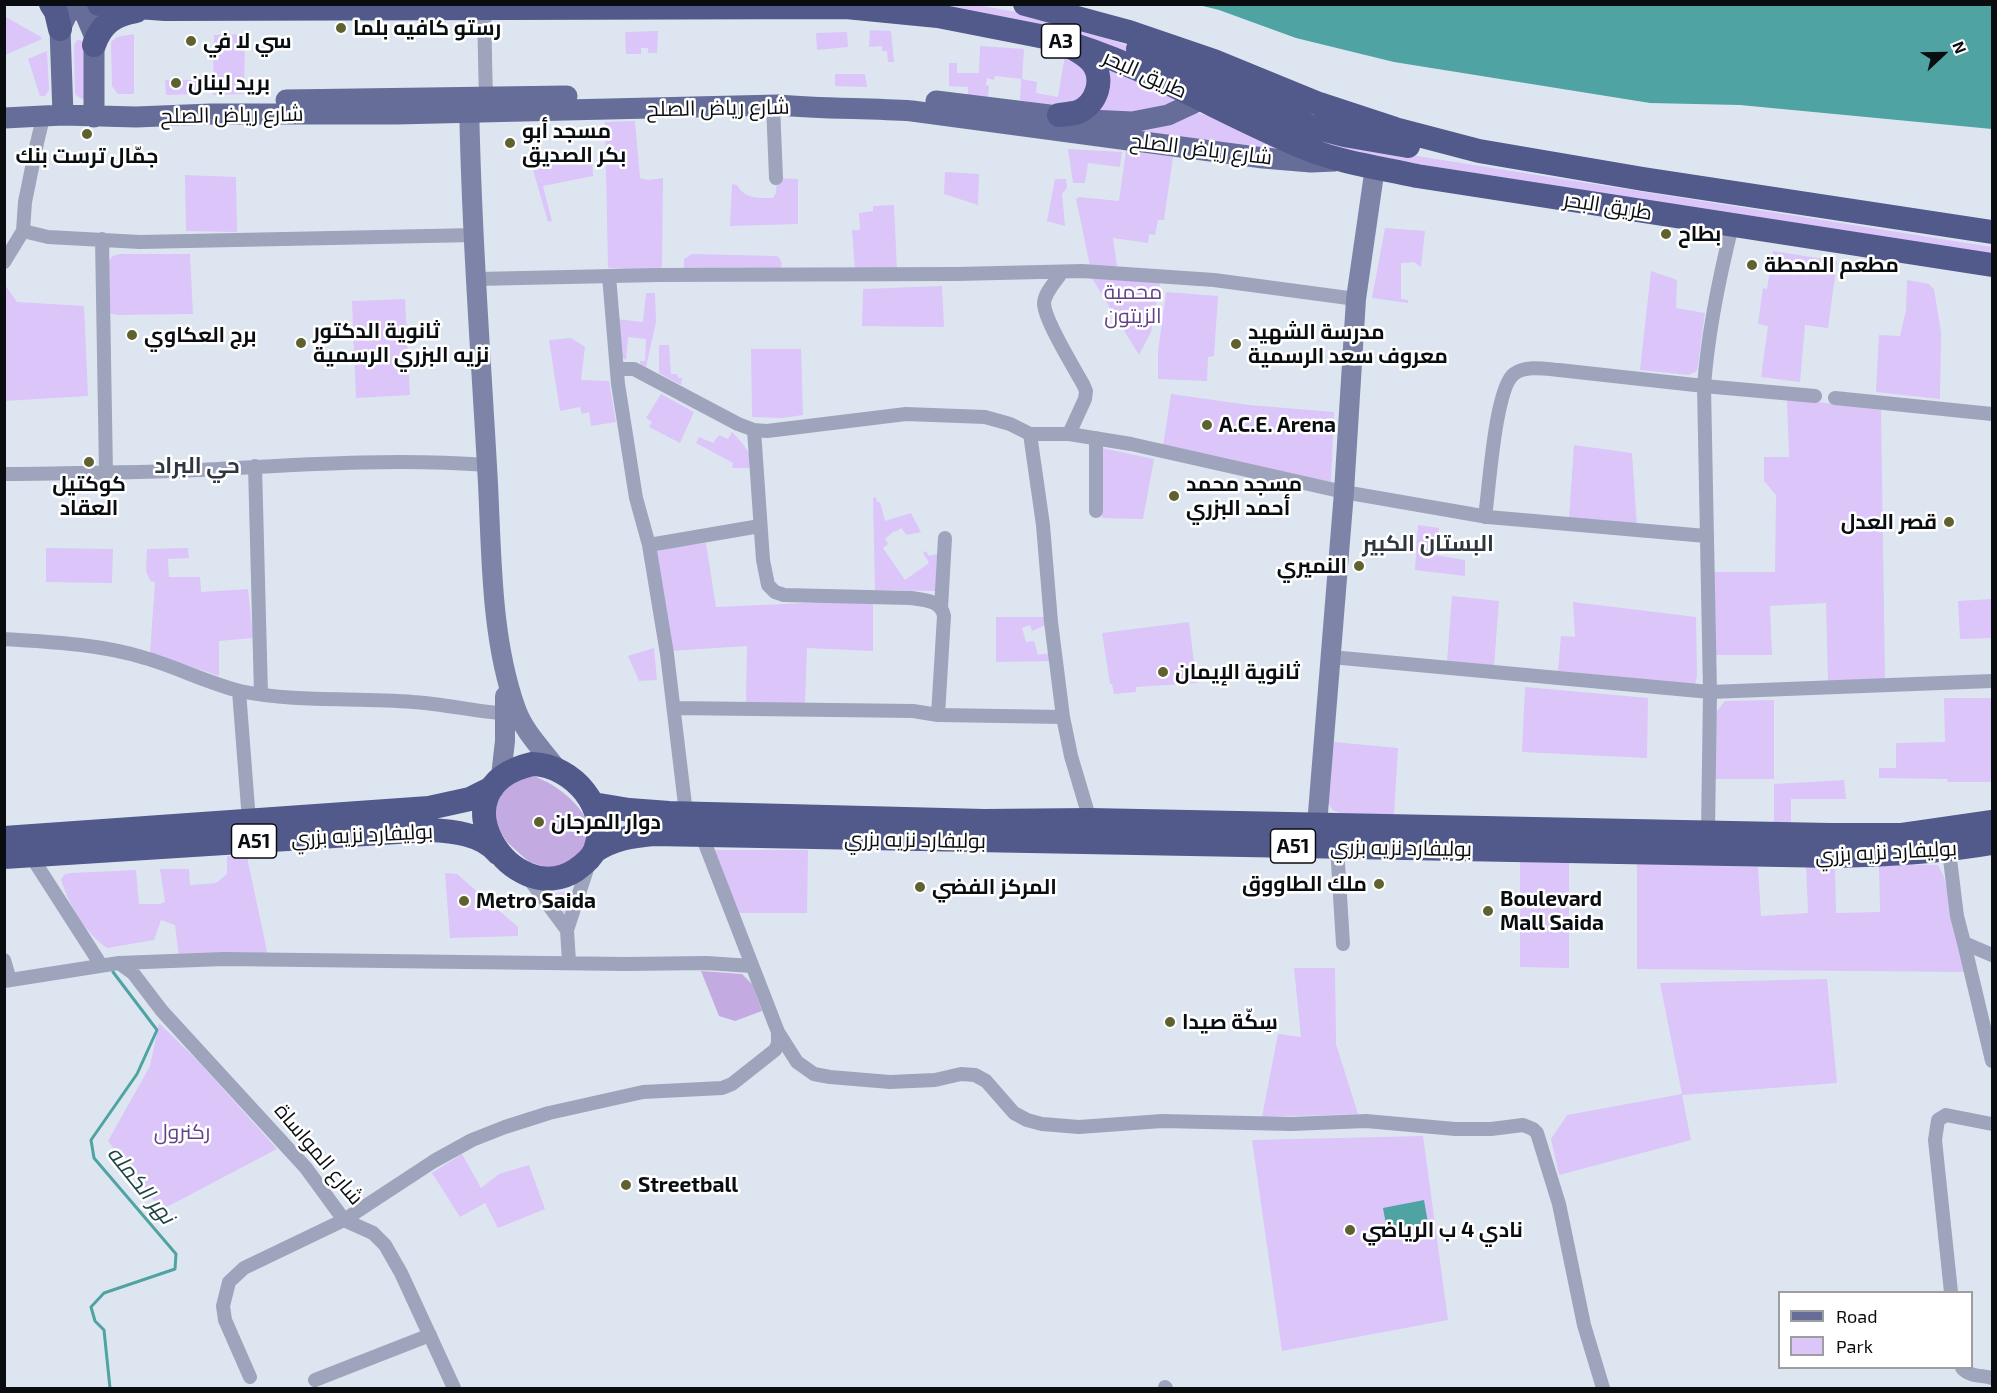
<!DOCTYPE html>
<meta charset="utf-8">
<style>
body{margin:0}
#map{position:relative;width:1997px;height:1393px;overflow:hidden;background:#dde6f0;font-family:"Exo 2",sans-serif}
canvas{display:block}
.frame{position:absolute;inset:0;border:6px solid #0a0d10;pointer-events:none}
.legend{position:absolute;left:1778px;top:1291px;width:195px;height:78px;box-sizing:border-box;background:#fff;border:2px solid #9d9e9f;margin:0;padding:8px 10px;list-style:none;font-size:18px;color:#0a0d10}
.legend li{display:flex;align-items:center;gap:12px;height:30px}
.legend b{width:30px;border:2px solid #9d9e9f}
.north{position:absolute;left:1913px;top:24px;width:60px;height:60px;-webkit-text-stroke:4px #fff;paint-order:stroke;rotate:68deg;font-size:16px;font-weight:700;line-height:24px;text-align:center;color:#0a0d10}
.north::after{content:'';display:block;margin:auto;width:21px;height:27px;background:#0a0d10;clip-path:polygon(50% 0,100% 100%,50% 72%,0 100%)}
</style>
<div id="map">
<canvas width="1997" height="1393"></canvas>
<div class="frame"></div>
<ul class="legend">
<li><b style="height:8px;background:#666d99"></b>Road</li>
<li><b style="height:16px;background:#dbc5f9"></b>Park</li>
</ul>
<div class="north">N</div>
</div>
<script>
const g = document.querySelector('canvas').getContext('2d');
g.lineJoin = 'round';
function fill(path, color) { g.fillStyle = color; g.fill(path, 'evenodd'); }
function trace(path, color, width, dash) { g.strokeStyle = color; g.lineWidth = width; g.lineCap = dash ? 'butt' : 'round'; g.setLineDash(dash || []); g.stroke(path); }
function write(font, color, halo, rows, align = 'center') {
  g.font = font + ' "Exo 2",Cairo,sans-serif'; g.lineWidth = 5; g.setLineDash([]); g.textBaseline = 'middle'; g.strokeStyle = halo; g.fillStyle = color; for (const [text, x, y, turn = 0] of rows) {
    g.save(); g.translate(x, y); g.rotate((+turn || 0) * Math.PI / 180); g.textAlign = isNaN(turn) ? turn : align; if (halo) g.strokeText(text, 0, 0); g.fillText(text, 0, 0); g.restore();
  }
}
const green = new Path2D(`
 M893,5h84l62,11 46,14 38,14 60,28z
 M4,16l37,21 1,2 -37,16z
 M870,30l21,1 3,31h-6l-1,-11h-5v-5l-13,1z
 M658,31l-1,22h-9v-5h-7v6h-15l-1,-22z
 M847,32l1,15 -31,3 -1,-17z
 M134,34v60h-16l-6,-8 -1,-44 6,-5z
 M245,34l-1,60 -31,1 1,-60z
 M77,40l8,1 3,55 -6,3 -5,-3 -2,-3 -1,-48z
 M980,46l44,3 -2,30 15,3 -1,11 22,4 7,-42 12,5 12,18 -4,22 -29,8 -36,-8 1,-21 -26,-3 -1,4 -7,-2 -1,7 3,1 -1,11 -20,-1v-9l-19,-1v-23h8v10h22z
 M47,51l2,39 -4,6h-5l-12,-37z
 M1102,64l75,36 -39,17 -49,-9z
 M835,74h30l2,13 -32,-1z
 M165,80h36v14l-35,1z
 M1223,101l137,46 632,100v10l-660,-107z
 M1192,112l18,4 100,38 -194,-25z
 M635,121l5,57 9,2 14,-2 -1,88 -4,5 -50,-3 -3,-146z
 M1068,149l54,3 -2,15 -32,-4 -3,20h-12z
 M1126,150l47,7 -9,63h-6l-3,15 -6,-1 -1,9 -35,-5 4,28h-27l-14,-67 3,-2 40,4z
 M562,157l30,1 1,18 -50,10 9,35 -4,1 -15,-52 5,-1v-10z
 M945,172l34,2 -1,31 -34,-11z
 M185,175l51,2 1,55 -51,-1z
 M777,178l21,1v45l-68,2 2,-42 5,1c8,14 21,13 36,13l3,-5z
 M1055,179h11l1,9 -5,6 3,32 -18,-5z
 M894,205l3,65 -42,1 -3,-41h8l-1,-17 14,-2v-5z
 M1385,228l40,3 -4,36 -7,-5 -13,1v36l7,1v3l-36,-5z
 M1773,251l64,10 -9,67 -23,-3 -5,57 -39,-5 7,-51 -10,-2 5,-36 4,1z
 M120,254h70l3,60 -76,1 -7,-2 -1,-53 4,-4z
 M692,254l83,2 4,1 3,7 -2,6 -96,-1v-10z
 M1651,271l26,9 -1,28 29,5 -7,52 -1,6 -8,4 -49,-5z
 M1090,275l70,8 -9,49 -12,23z
 M1907,280l22,4 5,5 7,43 -1,67 -64,-7 3,-57 21,1 6,-26z
 M5,285l12,17 67,4 4,90 -83,5z
 M942,286l2,41 -82,-1 1,-37z
 M1166,292l52,4 -4,60 -6,1 -1,24 -49,-2v-27z
 M646,293h9l1,29 -10,45 -6,-3v-3h5l1,-22 -18,-2 -2,23 -9,-6 -1,-35 27,3z
 M405,299l5,96 -54,3 -4,-97z
 M571,338l14,9 -4,33 28,1 7,41 -25,4 -2,-14 -7,2 -2,-7 -20,4 -11,-71z
 M659,345h10l2,29h6l1,4h4l-1,7 -22,-12z
 M751,349h50l2,66 -21,3 -30,-1z
 M661,394l33,18 -14,31 -31,-16 3,-5 -6,-4z
 M1171,394l78,11 85,7 -3,70 -168,-36z
 M1787,398l94,12 4,269 -57,2 -2,-78 -56,3 2,49h-58l-2,-83h63l1,-77 -12,-14v-24h25z
 M732,432c8,9 24,23 17,36h-17l1,-5 -37,-20 3,-6 14,6 6,-8 9,4z
 M1574,445l58,8 5,74 -68,-9z
 M1102,448l52,11 -11,60 -41,-1z
 M876,497l1,5h3l5,19 26,-8 10,19 -14,3 -6,-7 -6,4 -1,-1 -9,8 3,5 -5,4 22,32 24,-17 -6,-10 3,-2 3,5 8,-2 -1,37 -61,-1 -2,-92z
 M1418,525l21,3 -4,27 30,5v16l-50,-6z
 M706,543l10,64 157,-7v51l-66,-3 -2,56 -59,-2 1,-56 -77,5 -17,-102z
 M46,548l67,1 -1,34 -66,-1z
 M188,548l1,10 -21,1 1,18h31l1,15 47,-3 5,49 -34,3v35l-69,-23 5,-71 -5,-1 -4,-10 1,-22z
 M1452,596l47,5 -5,65 -47,-4z
 M1992,599v39l-32,1 -2,-38z
 M1573,602l123,15 1,59 -2,9 -137,-14 3,-35 14,1z
 M996,617h51l1,7 -16,7 -2,-6 -8,3 4,14 8,-1 4,14 13,-2v8l-55,1z
 M1189,622l6,48h4l-1,13 -62,4v5l-22,2 -2,-10h-2l-8,-51z
 M654,648l3,32 -18,1 -11,-25z
 M1525,687l123,11 -1,60 -125,-6z
 M1944,698h48v84h-44l-1,-3 -68,-1v-10h17v-25l49,-1z
 M1774,700v79h-59l-3,-62 13,-16z
 M1334,742l64,6 -4,66c-14,0 -46,2 -57,-2 -20,-7 -6,-54 -3,-70z
 M1844,780l2,19h-55v24l-17,-1v-38z
 M711,850h97l-1,63h-72z
 M227,856l20,1 21,99 -89,2 -4,-33 -14,-5 -7,20 -47,8c-20,-13 -40,-46 -46,-69l4,-5 6,-1 65,-3 3,34h21l5,-2 -5,-33h29l1,16 26,-2 11,-9z
 M1520,862l49,1v105l-49,-1z
 M1637,864l121,3 3,49 47,-3 -2,-49 29,1 1,48 44,-1 -1,-48 59,1 6,12 22,95 -329,-3z
 M445,873l12,1 61,53v9l-68,2z
 M572,890l-2,16 -5,14 -17,-25z
 M1294,968h41l1,76 22,70 -96,3 16,-83 23,3z
 M1827,979l10,104 -155,12 9,45 -132,35 -8,-36 16,-24 115,-21 -22,-111z
 M159,1023l39,38 79,88 -116,61 -53,-69 42,-75z
 M1423,1136l25,184 -166,31 -30,-211z
 M462,1154l19,34 18,-14 30,-9 16,44 -47,19 -13,-25 -25,14 -28,-44z`);
const forest = new Path2D(`
 M530,775c22,6 56,30 58,54 0,7 -4,17 -6,24l-26,17 -27,-8 -22,-20 -8,-12 -4,-11 2,-21 4,-8z
 M701,971l41,3 10,10 10,27 -27,10 -16,-5z`);
const water = new Path2D(`
 M1199,5h793v124l-252,-24 -90,-2 -256,-41 -98,-24 -77,-28z
 M1424,1200l4,23 -41,7 -4,-22z`);
const stream = new Path2D(`
 M110,1388l-6,-58 -9,-9 -4,-14 13,-14 71,-24 1,-15 -82,-96 -3,-18 46,-66 20,-44 -44,-58`);
const street = new Path2D(`
 M484,9l2,94
 M773,105l3,73
 M23,231l25,6 92,5 335,-7
 M102,239l4,234
 M4,262l19,-31 2,-29 12,-59 5,-21 8,-6
 M1062,272c-6,9 -18,21 -18,32 1,17 30,64 39,80l3,7 -1,8 -16,35
 M609,276l9,108 18,114 13,47 18,109 19,159
 M477,279l181,-4 299,-1 125,-3 132,9 142,19
 M617,369h17l104,55 16,6 13,1 139,-17 79,3 25,7 20,10h39l62,10 213,48 144,25 218,19
 M1835,398l157,16
 M754,430l9,130 5,25 7,7 9,3 127,3c13,2 30,2 33,18l-6,99
 M1030,434l13,91 8,97 12,95 8,39 19,64
 M255,466l6,228
 M4,474c66,-1 131,-1 196,-4 96,-5 192,-12 287,-5
 M1096,511v-73
 M1485,517c4,-27 10,-129 29,-143 12,-9 32,-5 45,-4l145,16 111,10
 M649,545l111,-19
 M941,608l4,-70
 M4,639c47,3 96,5 141,19 32,9 62,25 95,33 56,12 116,6 173,11 34,2 67,11 100,12
 M1331,657l379,35 282,-11
 M239,691l10,130
 M674,708l239,3 25,4 125,2
 M1708,832l2,-140 -6,-306c4,-53 15,-108 28,-160
 M1337,847l6,97
 M1949,851l8,65 7,27 28,12
 M31,856l70,109
 M527,876l40,54
 M1964,943l28,118
 M4,960l6,20
 M569,962l-2,-32 22,-67
 M119,963l14,10 29,38 144,157 38,52 29,13 12,12 16,28 53,115
 M4,981l115,-18 105,-4 402,5 80,-1 46,3
 M778,1032l19,30 17,12 16,3 60,5 45,-2 26,-6 14,1 11,6 28,32 13,7 15,4 37,3 83,-6 129,3 75,-3 89,8h36l32,-4 10,4 4,4 22,71 25,121 19,63
 M1951,1292l-16,-152 3,-20 8,-5 46,9
 M1962,1368c8,9 20,7 30,10
 M250,1377l-25,-57 -2,-14 6,-24 15,-14 100,-48 90,-59 38,-21 33,-13 44,-14 94,-21 79,-4 10,-4 43,-34 3,-6v-12l-76,-196
 M315,1380l115,-45
 M1165,1387l1,1`);
const secondary = new Path2D(`
 M469,98c2,123 11,246 18,368 5,79 2,168 29,243 8,23 27,41 41,60
 M501,776l4,-35v-45
 M1317,825l27,-333 12,-193 19,-132`);
const primary = new Path2D(`
 M81,4l13,31v82
 M286,100l281,-4
 M936,101l154,19 42,2 36,-7 45,-21
 M63,115l-3,-86 6,-13 10,-12
 M4,118l59,-3 73,2 75,-3h185l382,-9c45,4 89,3 134,6l351,47 48,4 24,-1`);
const highway = new Path2D(`
 M51,4l5,8 4,17
 M99,4l66,5 681,-2 92,9 117,23c90,25 169,76 255,111 34,13 71,18 107,26l575,89
 M1025,4l104,28 85,29 105,43 76,25 84,22 164,28 349,53
 M94,45c7,-21 21,-31 42,-34
 M1138,49l171,77 35,9 64,11
 M1059,115c6,-1 13,-1 19,-3 19,-8 27,-33 14,-50 -5,-6 -12,-10 -19,-14
 M532,764c41,1 79,45 63,86 -3,8 -12,15 -19,20 -63,42 -146,-82 -44,-106z
 M593,804l36,6 40,3 315,8 106,-1 740,15h72l90,-13
 M4,838l425,-30 41,-9 22,-11
 M595,851c18,-12 37,-15 58,-17l1182,22c53,-1 105,-4 157,-13
 M4,857l425,-27c24,1 53,4 69,23`);
const markers = [
 [341,28,6,"#5f622f"],
 [191,41,6,"#5f622f"],
 [176,83,6,"#5f622f"],
 [87,134,6,"#5f622f"],
 [510,143,6,"#5f622f"],
 [1666,234,6,"#5f622f"],
 [1752,265,6,"#5f622f"],
 [132,335,6,"#5f622f"],
 [301,343,6,"#5f622f"],
 [1236,344,6,"#5f622f"],
 [1207,425,6,"#5f622f"],
 [89,462,6,"#5f622f"],
 [1174,496,6,"#5f622f"],
 [1949,522,6,"#5f622f"],
 [1359,566,6,"#5f622f"],
 [1163,672,6,"#5f622f"],
 [539,822,6,"#5f622f"],
 [1379,884,6,"#5f622f"],
 [920,887,6,"#5f622f"],
 [464,901,6,"#5f622f"],
 [1488,911,6,"#5f622f"],
 [1170,1022,6,"#5f622f"],
 [626,1185,6,"#5f622f"],
 [1350,1230,6,"#5f622f"]
];
const shields = [
 [1061,41,39],
 [254,841,45],
 [1293,846,45]
];
const shieldNames = [
 ["A3",1061,41],
 ["A51",254,841],
 ["A51",1293,846]
];
const poiNames = [
 ["رستو كافيه بلما",353,28],
 ["سي لا في",203,41],
 ["بريد لبنان",188,83],
 ["مسجد أبو",522,131],
 ["بكر الصديق",522,155],
 ["جمّال ترست بنك",87,156,"center"],
 ["بطاح",1678,234],
 ["مطعم المحطة",1764,265],
 ["ثانوية الدكتور",313,331],
 ["نزيه البزري الرسمية",313,355],
 ["مدرسة الشهيد",1248,332],
 ["معروف سعد الرسمية",1248,356],
 ["برج العكاوي",144,335],
 ["A.C.E. Arena",1219,425],
 ["كوكتيل",89,484,"center"],
 ["العقاد",89,508,"center"],
 ["مسجد محمد",1186,484],
 ["أحمد البزري",1186,508],
 ["قصر العدل",1937,522,"right"],
 ["النميري",1347,566,"right"],
 ["ثانوية الإيمان",1175,672],
 ["دوار المرجان",551,822],
 ["ملك الطاووق",1367,884,"right"],
 ["المركز الفضي",932,887],
 ["Boulevard",1500,899],
 ["Mall Saida",1500,923],
 ["Metro Saida",476,901],
 ["سِكّة صيدا",1182,1022],
 ["Streetball",638,1185],
 ["نادي 4 ب الرياضي",1362,1230]
];
const streetNames = [
 ["طريق البحر",1145,74,24],
 ["شارع رياض الصلح",718,108,-1],
 ["شارع رياض الصلح",232,115,-1],
 ["شارع رياض الصلح",1201,149,7],
 ["طريق البحر",1608,206,9],
 ["بوليفارد نزيه بزري",362,835,-3],
 ["بوليفارد نزيه بزري",915,840,1],
 ["بوليفارد نزيه بزري",1401,848,1],
 ["بوليفارد نزيه بزري",1886,852,-3],
 ["شارع المواساة",319,1154,50]
];
const parkNames = [
 ["محمية",1133,292],
 ["الزيتون",1133,316],
 ["ركنرول",182,1132]
];
const neighbourhoodNames = [
 ["حي البراد",197,466],
 ["البستان الكبير",1428,544]
];
const waterNames = [
 ["نهر الكمله",141,1185,51]
];
fill(green, '#dbc5f9');
fill(forest, '#c3abe2');
fill(water, '#4fa3a2');
trace(stream, '#4fa3a2', 3);
trace(street, '#9fa4bd', 14);
trace(secondary, '#7e84a8', 20);
trace(primary, '#666d99', 21);
trace(highway, '#52598b', 24);
for (const [x, y, r, color] of markers) { const dot = new Path2D(); dot.arc(x, y, r, 0, 2 * Math.PI); g.fillStyle = color; g.fill(dot); trace(dot, '#fff', 2); }
for (const [x, y, w] of shields) { const box = new Path2D(); box.roundRect(x - w / 2, y - 17, w, 34, 4.5); g.fillStyle = '#fff'; g.fill(box); trace(box, '#0a0d10', 1.5); }
write('bold 20px', '#0a0d10', null, shieldNames);
write('bold 21px', '#0a0d10', '#fff', poiNames, 'left');
write('21px', '#0a0d10', '#fff', streetNames);
write('21px', '#634386', '#fff', parkNames);
write('bold 22px', '#2f363e', '#fff', neighbourhoodNames);
write('italic 22px', '#1e4545', '#fff', waterNames);
</script>
